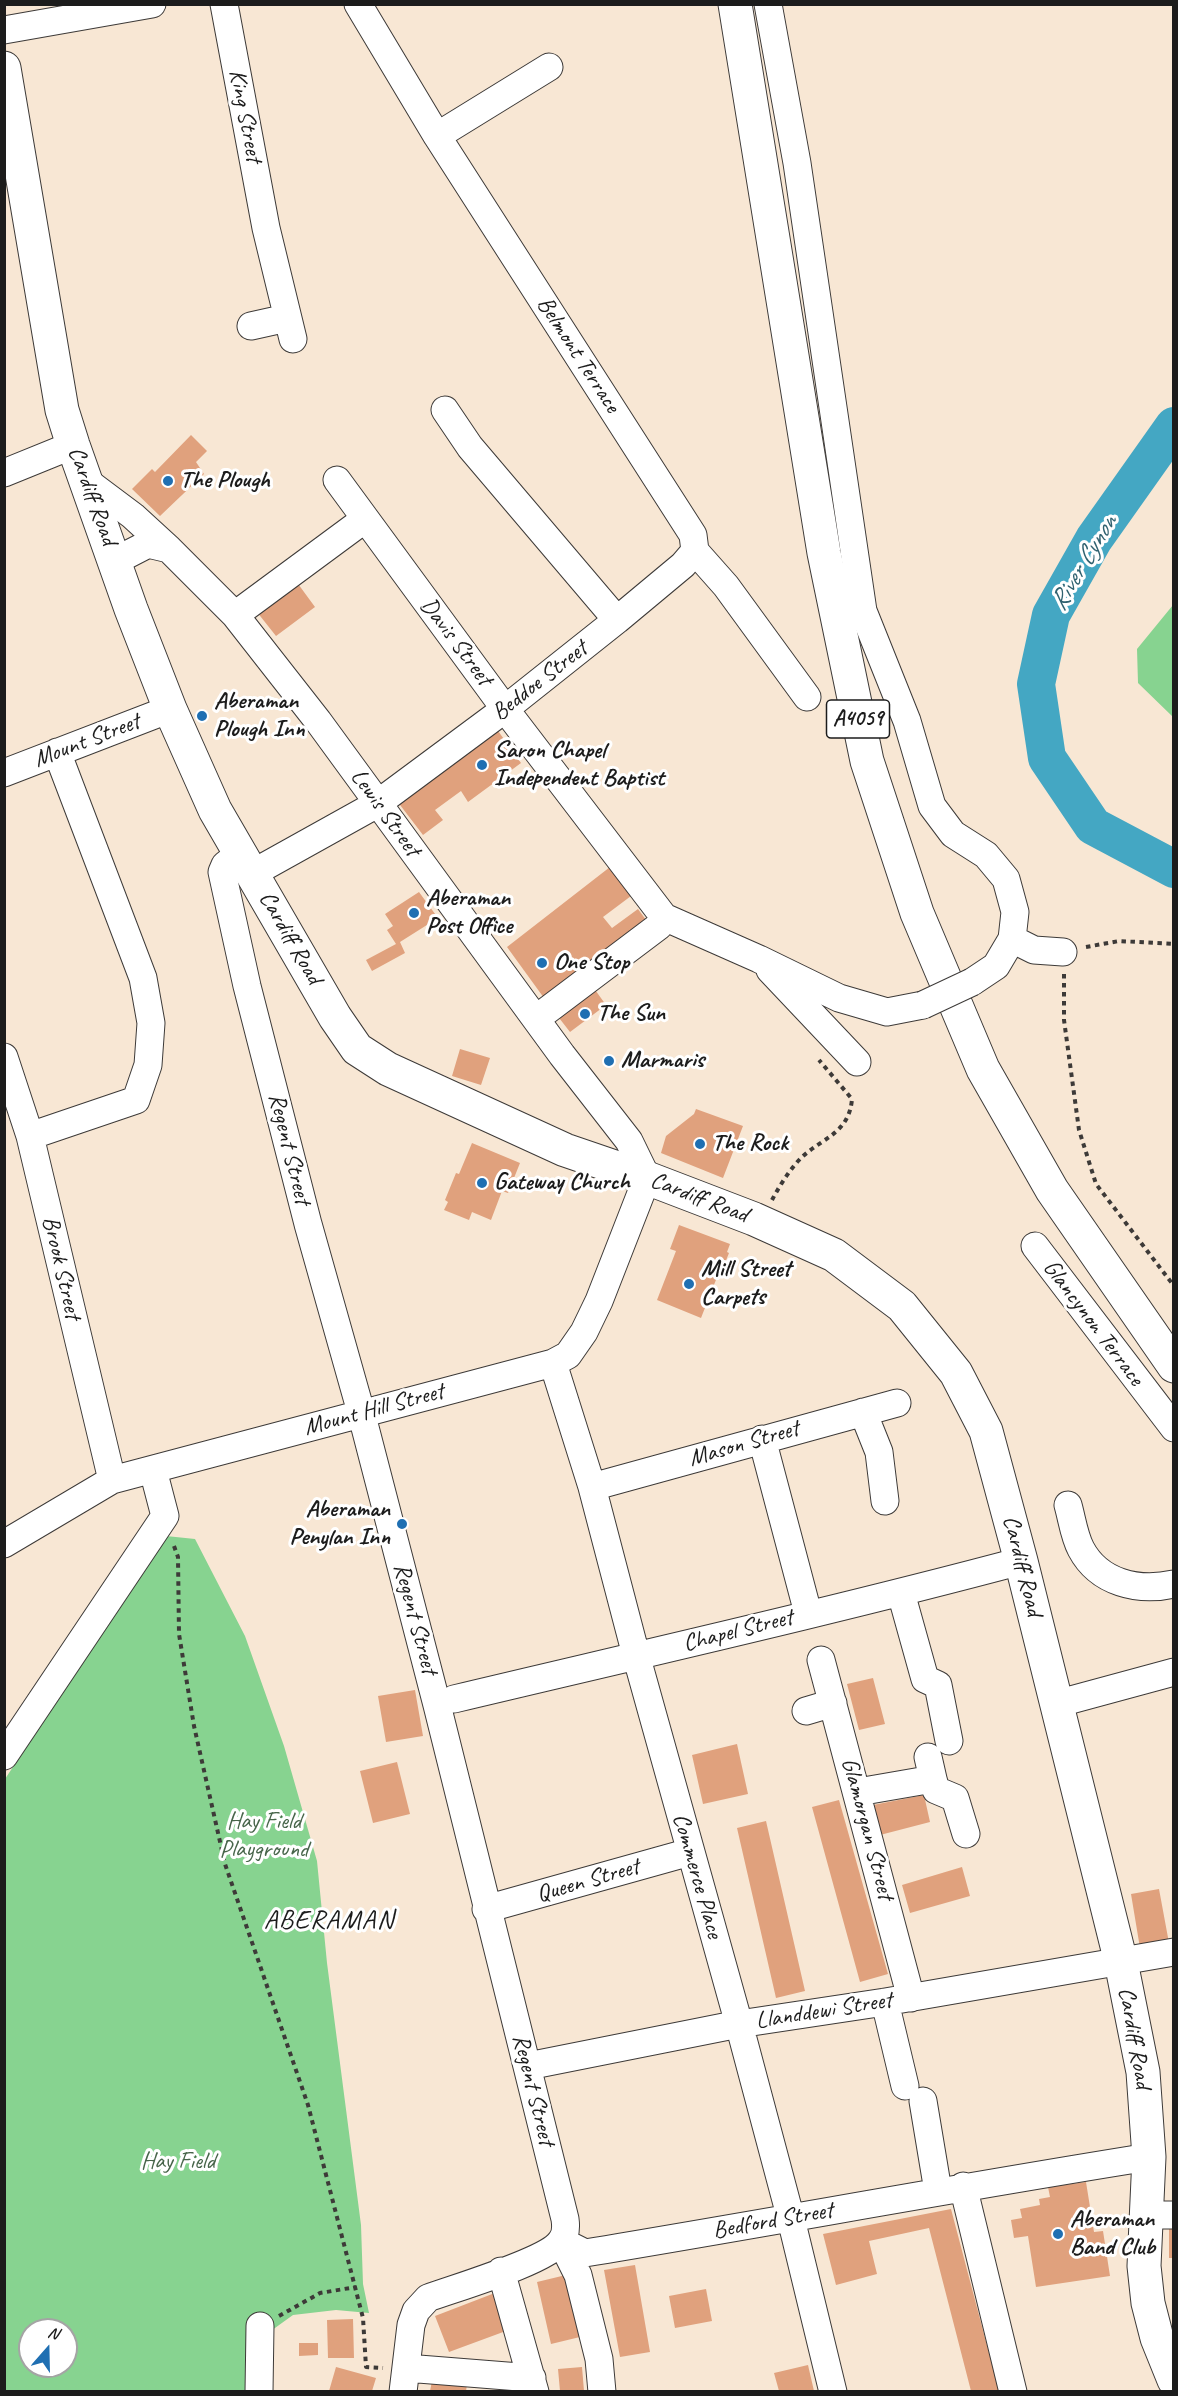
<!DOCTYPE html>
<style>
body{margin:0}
#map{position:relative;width:1178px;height:2396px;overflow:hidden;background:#f8e7d4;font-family:Caveat,sans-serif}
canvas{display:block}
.frame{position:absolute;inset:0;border:6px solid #1c1c1c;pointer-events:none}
.north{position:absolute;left:18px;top:2318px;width:60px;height:60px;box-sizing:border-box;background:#fff;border:2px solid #a4a4a4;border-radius:50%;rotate:20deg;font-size:16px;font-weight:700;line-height:24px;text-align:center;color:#1c1c1c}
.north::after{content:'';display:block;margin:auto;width:21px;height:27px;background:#1f6fb2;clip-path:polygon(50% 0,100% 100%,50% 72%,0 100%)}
</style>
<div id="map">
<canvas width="1178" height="2396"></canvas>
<div class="frame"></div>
<div class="north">N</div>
</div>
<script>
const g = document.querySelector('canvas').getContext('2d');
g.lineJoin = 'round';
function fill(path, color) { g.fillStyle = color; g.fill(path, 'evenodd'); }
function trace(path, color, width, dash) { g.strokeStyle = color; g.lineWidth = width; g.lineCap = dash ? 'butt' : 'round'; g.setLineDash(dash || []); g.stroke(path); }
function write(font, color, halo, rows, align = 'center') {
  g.font = font + ' Caveat,sans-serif'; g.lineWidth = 6; g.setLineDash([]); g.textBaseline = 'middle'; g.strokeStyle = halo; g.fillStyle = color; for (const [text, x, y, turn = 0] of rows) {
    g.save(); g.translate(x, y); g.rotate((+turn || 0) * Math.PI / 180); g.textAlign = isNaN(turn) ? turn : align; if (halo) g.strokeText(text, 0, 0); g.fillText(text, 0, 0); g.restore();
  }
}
const green = new Path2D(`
 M1173,605v112l-35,-34 -1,-34z
 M166,1536l29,3 50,97 39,110 33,115 10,102 34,262 2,59 6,29 -33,-3 -43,5 -25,18 -18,58 -245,1v-613zM30,2330h36v36h-36z`);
const river = new Path2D(`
 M1174,426l-80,113 -43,76 -15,69 11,74 46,68 81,43`);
const building = new Path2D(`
 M191,435l16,16 -11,11 8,12 -44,42 -28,-27 20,-20 3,3z
 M293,577l22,30 -39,29 -23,-29z
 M496,728l25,35 -53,39 -7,-11 -26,19 8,10 -20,15 -26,-34z
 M610,867l21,29 -28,21 9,11 26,-19 8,11 -102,78 -37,-51z
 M419,892l19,26 -38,24 5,11 -33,18 -6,-11 30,-16 -9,-14 6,-4 -8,-12z
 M593,987l13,18 -36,27 -14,-18z
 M460,1049l30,9 -9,27 -29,-9z
 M696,1109l47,17 -20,52 -62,-25 5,-17 28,-22z
 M472,1143l48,20 -12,30 -6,-2 -11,29 -19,-8 -3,8 -25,-10 4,-8 -3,-2 11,-27 3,1z
 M679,1225l51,19 -3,8 2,1 -6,15 -2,-1 -20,51 -44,-18 19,-49 -6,-2z
 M873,1678l12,46 -26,6 -12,-46z
 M415,1690l8,46 -37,6 -8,-46z
 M737,1744l11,50 -45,10 -11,-49z
 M397,1762l13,52 -37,9 -13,-52z
 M924,1795l6,27 -50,13 -7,-30z
 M839,1800l49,174 -28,8 -48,-175z
 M766,1821l39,170 -29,7 -39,-170z
 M962,1867l8,29 -60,17 -8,-28z
 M1159,1889l10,54 -29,5 -9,-54z
 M1086,2182l8,50 9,-1 7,45 -74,11 -8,-51 -14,2 -3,-18 11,-2 -2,-9 20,-4 -1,-6 11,-2 -2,-10z
 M951,2209l48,182h-28l-42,-163 -60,13 8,33 -41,11 -13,-51z
 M1169,2227h4v31h-4z
 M635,2265l15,87 -30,5 -16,-87z
 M566,2275l14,62 -29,7 -14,-62z
 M706,2289l6,32 -37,7 -6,-32z
 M500,2291l14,37 -65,24 -14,-36z
 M353,2319l1,39h-26l-1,-38z
 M299,2343h19v12l-19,1z
 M808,2365l6,26h-35l-5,-18z
 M336,2367l40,11 -4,13h-43z
 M582,2367l2,24h-24l-2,-22z
 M432,2381l35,4 -1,6h-36z`);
const path = new Path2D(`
 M1086,947l33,-6 55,3
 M1064,974v46l15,110 17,54 78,102
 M772,1200c8,-15 18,-31 30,-43 22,-20 47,-24 50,-58l-33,-39
 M174,1546l4,11 1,77 15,92 31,138 83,241 55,213 3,49 17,1
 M279,2316l41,-23 36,-6`);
const minor = new Path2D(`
 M224,4l42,224 27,111
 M358,4l79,132 256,399 2,16 31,35 81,111
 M768,4l29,159 66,448 44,110 25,85 21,28 33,21 20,24 9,33 -3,27
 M4,30l148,-26
 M437,136l112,-69
 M251,326l36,-8
 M445,410l25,37 147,173
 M4,473l69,-28
 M85,480l48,36 36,33
 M337,480l168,229 159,208
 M235,615l130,-96
 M4,773l166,-64
 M240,853l-15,12 -3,7 25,114 61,238 53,188 76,293 128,514c1,7 1,16 -4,22 -13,20 -106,47 -133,57l-12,13 -5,14 -8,67
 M253,873l124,-69 128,-95 112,-89 66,-55 12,-14
 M664,917l95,42 80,39 48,14 36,-7
 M770,970l87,92
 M972,982l24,-16 16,-27 22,11 29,2
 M537,1018l122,-92 5,-9
 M4,1057l26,79 82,344
 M30,1136l106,-36 12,-35 3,-42 -8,-45 -86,-226
 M1035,1246l139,182
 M553,1363l39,124 44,168 103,369 52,195 42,173
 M863,1412l16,40 6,49
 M762,1439l46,174
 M592,1487l305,-84
 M1068,1505c4,14 6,31 13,44 18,34 57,43 93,35
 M4,1544l108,-64 441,-117 15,-8 16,-23 15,-31 48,-123 -18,-37 -67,-86 -244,-334 -83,-106 -66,-66 -21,-5 -33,17
 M901,1593l24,86 13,6 11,56
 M821,1660l90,338
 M454,1699c189,-45 379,-88 567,-138
 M1056,1704l118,-32
 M806,1711l27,-8
 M4,1756l161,-240 -12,-46
 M933,1779l3,11 19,8 11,36
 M858,1792l75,-13 -5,-22
 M486,1909l204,-57
 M885,2002l20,84
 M528,2066l211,-42 146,-22 289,-50
 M923,2101l15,90
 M963,2186l50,206
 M1145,2215h29
 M561,2241l24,12c188,-31 375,-66 564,-96
 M561,2241l17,34 21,84 3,33
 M501,2271l34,121
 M406,2368l126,10
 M259,2392l1,-66`);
const major = new Path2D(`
 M735,4l89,549 43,208 50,152 66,156 69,121 122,176
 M4,68l58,342 11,35 58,164 39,100 45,101 120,207 22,32 31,20 177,81 82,28 107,41 80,36 68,51 54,67 30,58 35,130 100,401 22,110 6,85 -5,109 4,37 9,35 17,42`);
const minorBridge = new Path2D(`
 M923,1005l49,-23`);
const markers = [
 [168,481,6,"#1f6fb2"],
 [202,716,6,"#1f6fb2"],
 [482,765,6,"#1f6fb2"],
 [414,913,6,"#1f6fb2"],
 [542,963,6,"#1f6fb2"],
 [585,1014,6,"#1f6fb2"],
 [609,1061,6,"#1f6fb2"],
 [700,1144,6,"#1f6fb2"],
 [482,1183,6,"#1f6fb2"],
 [689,1284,6,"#1f6fb2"],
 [402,1524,6,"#1f6fb2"],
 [1058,2234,6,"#1f6fb2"]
];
const shields = [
 [858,719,63]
];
const shieldNames = [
 ["A4059",858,719]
];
const streetNames = [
 ["King Street",245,116,79],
 ["Belmont Terrace",578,355,57],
 ["Cardiff Road",92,496,70],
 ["Davis Street",456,642,53],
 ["Beddoe Street",540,681,-38],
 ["Mount Street",87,741,-21],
 ["Lewis Street",385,813,54],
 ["Cardiff Road",290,938,60],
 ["Regent Street",289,1149,76],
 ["Cardiff Road",699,1198,21],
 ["Brook Street",61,1268,77],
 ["Glancynon Terrace",1093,1323,53],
 ["Mount Hill Street",374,1410,-15],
 ["Mason Street",744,1444,-16],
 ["Cardiff Road",1022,1566,76],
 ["Regent Street",415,1619,75],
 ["Chapel Street",738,1631,-14],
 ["Glamorgan Street",867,1829,75],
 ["Commerce Place",697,1876,74],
 ["Queen Street",588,1881,-16],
 ["Llanddewi Street",824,2011,-9],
 ["Cardiff Road",1134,2038,80],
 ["Regent Street",533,2090,76],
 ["Bedford Street",773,2221,-10]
];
const poiNames = [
 ["The Plough",180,481],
 ["Aberaman",214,702],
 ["Plough Inn",214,730],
 ["Saron Chapel",494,751],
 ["Independent Baptist",494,779],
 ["Aberaman",426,899],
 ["Post Office",426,927],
 ["One Stop",554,963],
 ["The Sun",597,1014],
 ["Marmaris",621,1061],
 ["The Rock",712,1144],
 ["Gateway Church",494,1183],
 ["Mill Street",701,1270],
 ["Carpets",701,1298],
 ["Aberaman",390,1510,"right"],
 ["Penylan Inn",390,1538,"right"],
 ["Aberaman",1070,2220],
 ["Band Club",1070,2248]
];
const parkNames = [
 ["Hay Field",264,1822],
 ["Playground",264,1850],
 ["Hay Field",178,2162]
];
const waterNames = [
 ["River Cynon",1084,563,-59]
];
const quarterNames = [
 ["ABERAMAN",329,1921]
];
fill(green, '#87d390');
trace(river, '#44a7c3', 38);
fill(building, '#e0a17d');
trace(minor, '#3d3a38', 29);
trace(major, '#3d3a38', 35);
trace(path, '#3d3a38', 4, [4.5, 4.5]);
trace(minor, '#fff', 27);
trace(major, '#fff', 33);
trace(minorBridge, '#3d3a38', 29, []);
trace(minorBridge, '#fff', 27);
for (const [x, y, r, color] of markers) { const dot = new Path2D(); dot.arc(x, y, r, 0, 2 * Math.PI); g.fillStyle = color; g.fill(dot); trace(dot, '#fff', 2); }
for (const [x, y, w] of shields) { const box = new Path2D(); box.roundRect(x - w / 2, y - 19, w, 38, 4.5); g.fillStyle = '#fff'; g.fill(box); trace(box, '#1c1c1c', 1.5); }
write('bold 22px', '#1c1c1c', null, shieldNames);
write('24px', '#1c1c1c', '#fff', streetNames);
write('bold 24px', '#1c1c1c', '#fff', poiNames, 'left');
write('24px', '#47654a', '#fff', parkNames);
write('italic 26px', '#306270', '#fff', waterNames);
g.letterSpacing = '1.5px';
write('27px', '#1c1c1c', '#fff', quarterNames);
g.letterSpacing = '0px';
</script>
